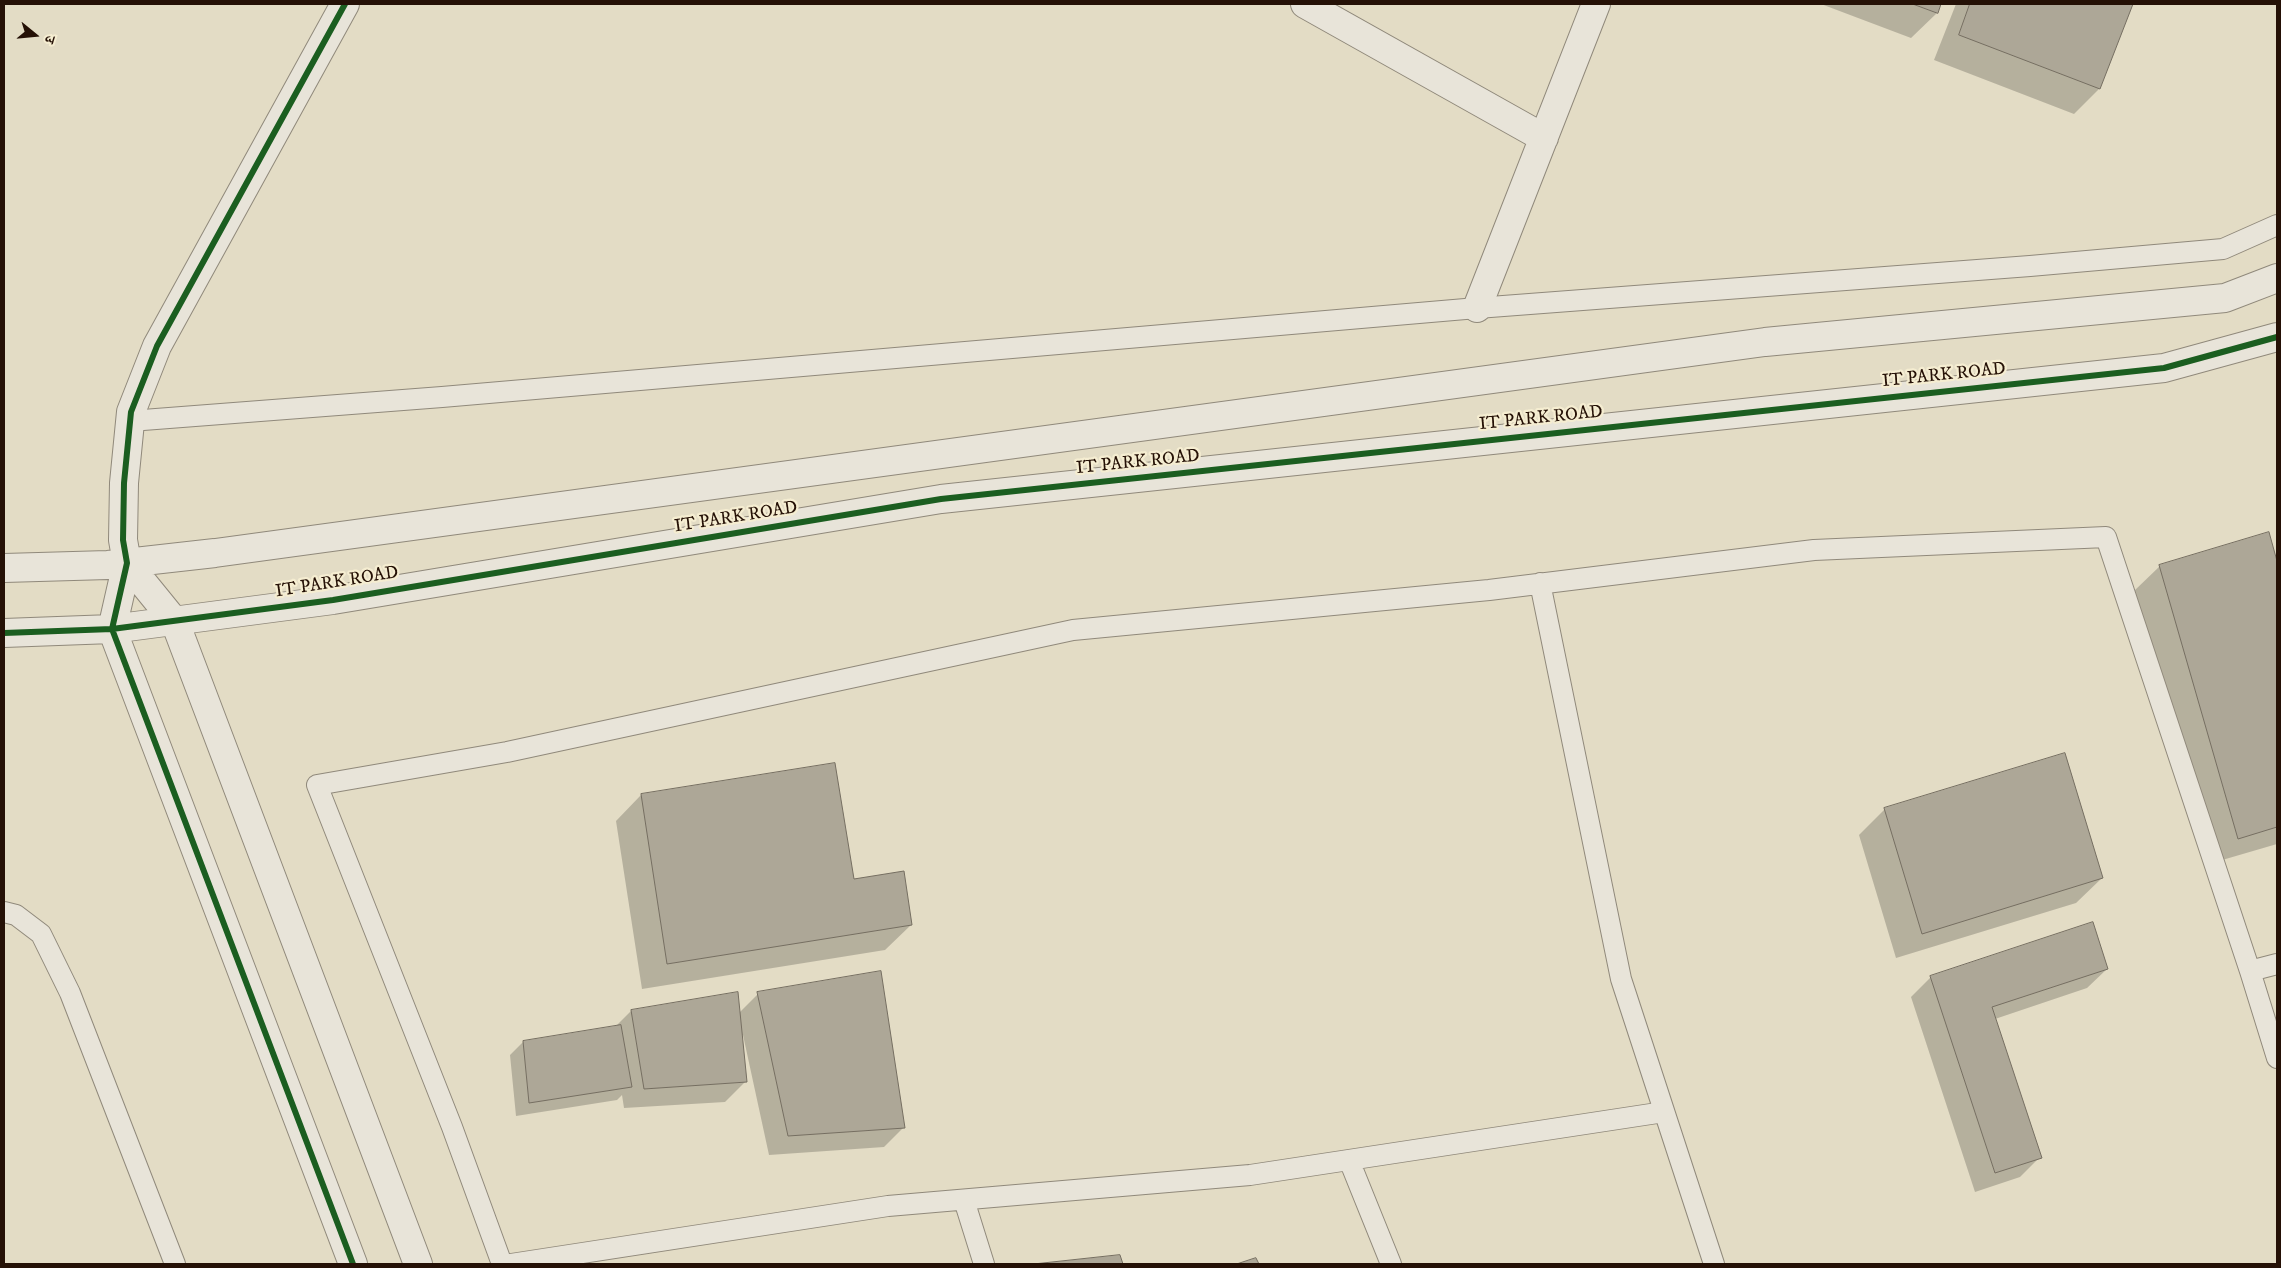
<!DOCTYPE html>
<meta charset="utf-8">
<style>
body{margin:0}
#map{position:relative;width:2281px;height:1268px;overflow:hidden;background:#e3dcc5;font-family:"IM FELL DW Pica","Noto Serif Devanagari",serif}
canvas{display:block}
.frame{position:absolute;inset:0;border:5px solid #251106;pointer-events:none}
.north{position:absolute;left:10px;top:10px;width:50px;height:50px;-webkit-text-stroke:4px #f5edd1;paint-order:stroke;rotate:107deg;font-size:14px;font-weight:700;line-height:20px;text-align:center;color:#251106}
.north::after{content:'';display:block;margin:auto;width:18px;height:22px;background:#251106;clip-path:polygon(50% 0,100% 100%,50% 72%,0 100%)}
</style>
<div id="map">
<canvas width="2281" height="1268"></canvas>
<div class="frame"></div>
<div class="north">उ</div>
</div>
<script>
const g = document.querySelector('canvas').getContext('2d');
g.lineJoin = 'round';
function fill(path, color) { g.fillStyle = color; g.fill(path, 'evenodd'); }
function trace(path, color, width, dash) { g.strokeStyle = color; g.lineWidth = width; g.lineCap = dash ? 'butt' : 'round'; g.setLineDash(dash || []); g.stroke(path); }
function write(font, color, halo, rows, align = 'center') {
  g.font = font + ' "IM FELL DW Pica",serif'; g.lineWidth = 4.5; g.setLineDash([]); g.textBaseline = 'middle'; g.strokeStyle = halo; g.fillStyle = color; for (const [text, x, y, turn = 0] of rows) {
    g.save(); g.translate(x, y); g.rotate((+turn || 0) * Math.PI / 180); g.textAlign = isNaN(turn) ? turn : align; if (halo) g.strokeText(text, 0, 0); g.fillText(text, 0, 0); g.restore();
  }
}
const shadow = new Path2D(`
 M1821,4h119l-3,9 -26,25z
 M1956,4h175l-32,85 -25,25 -140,-54z
 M2268,534l9,31v279l-65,19 -78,-272 26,-25z
 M2064,754l38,124 -26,25 -180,55 -37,-123 25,-25z
 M641,795l212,85 58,45 -26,25 -243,39 -26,-168z
 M2107,969l-20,19 -92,31 45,138 -20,20 -45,15 -64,-195 20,-20z
 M758,994l145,134 -19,19 -115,8 -26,-120h-2l4,47 -20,20 -101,6 -2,-13 -5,5 -101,16 -6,-61 13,-13 92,-15 16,-16 108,2z
 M1119,1257l2,7h-75z`);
const building = new Path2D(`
 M1913,4h28l-3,9z
 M1970,4h163l-33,85 -141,-54z
 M2269,532l8,29v266l-39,12 -79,-274z
 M2065,753l38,125 -181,56 -38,-126z
 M835,763l19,116 50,-8 8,54 -245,39 -26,-170z
 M2093,922l15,47 -116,38 50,151 -47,15 -65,-197z
 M881,971l24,157 -117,8 -31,-144z
 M738,992l9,90 -103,7 -13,-79z
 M621,1025l11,62 -103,16 -6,-62z
 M1120,1255l3,9h-89z
 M1256,1258l3,6h-22z`);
const service = new Path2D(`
 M130,421l312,-24 1035,-89 553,-42 193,-17 54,-24
 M1540,583l81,396 93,285
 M4,912l12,3 25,19 29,59 105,271
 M2250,971l27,87
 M1349,1160l42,104
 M964,1200l20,64
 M502,1264l-50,-137 -135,-342 190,-33 566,-122 416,-40 325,-40 292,-13 144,434 27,-7
 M511,1264l377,-58 362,-31 414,-63`);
const minor = new Path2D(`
 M1305,4l239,134
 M1477,308l119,-304`);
const tertiary = new Path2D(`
 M345,4l-188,342 -26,66 -7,71 -1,57 4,23 -15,66 241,635
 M127,563l48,59 243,642
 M4,568l104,-3 107,-12 1550,-211 460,-44 52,-20
 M4,633l108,-4 221,-29 608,-101 1223,-131 113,-31`);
const cycleway = new Path2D(`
 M345,4l-188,342 -26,66 -7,71 -1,57 4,23 -15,66 241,635
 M4,633l108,-4 221,-29 608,-101 1223,-131 113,-31`);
const streetNames = [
 ["IT PARK ROAD",1944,376,-6],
 ["IT PARK ROAD",1541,419,-6],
 ["IT PARK ROAD",1138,463,-6],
 ["IT PARK ROAD",736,518,-9],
 ["IT PARK ROAD",337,583,-9]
];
fill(shadow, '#0003');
fill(building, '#ada797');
trace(building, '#756e61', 1);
trace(service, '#90897b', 22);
trace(minor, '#90897b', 30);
trace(tertiary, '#90897b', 30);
trace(service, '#e8e4d9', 20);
trace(minor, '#e8e4d9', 28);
trace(tertiary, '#e8e4d9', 28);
trace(cycleway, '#1b5e20', 6);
write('18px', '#251106', '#f5edd1', streetNames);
</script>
